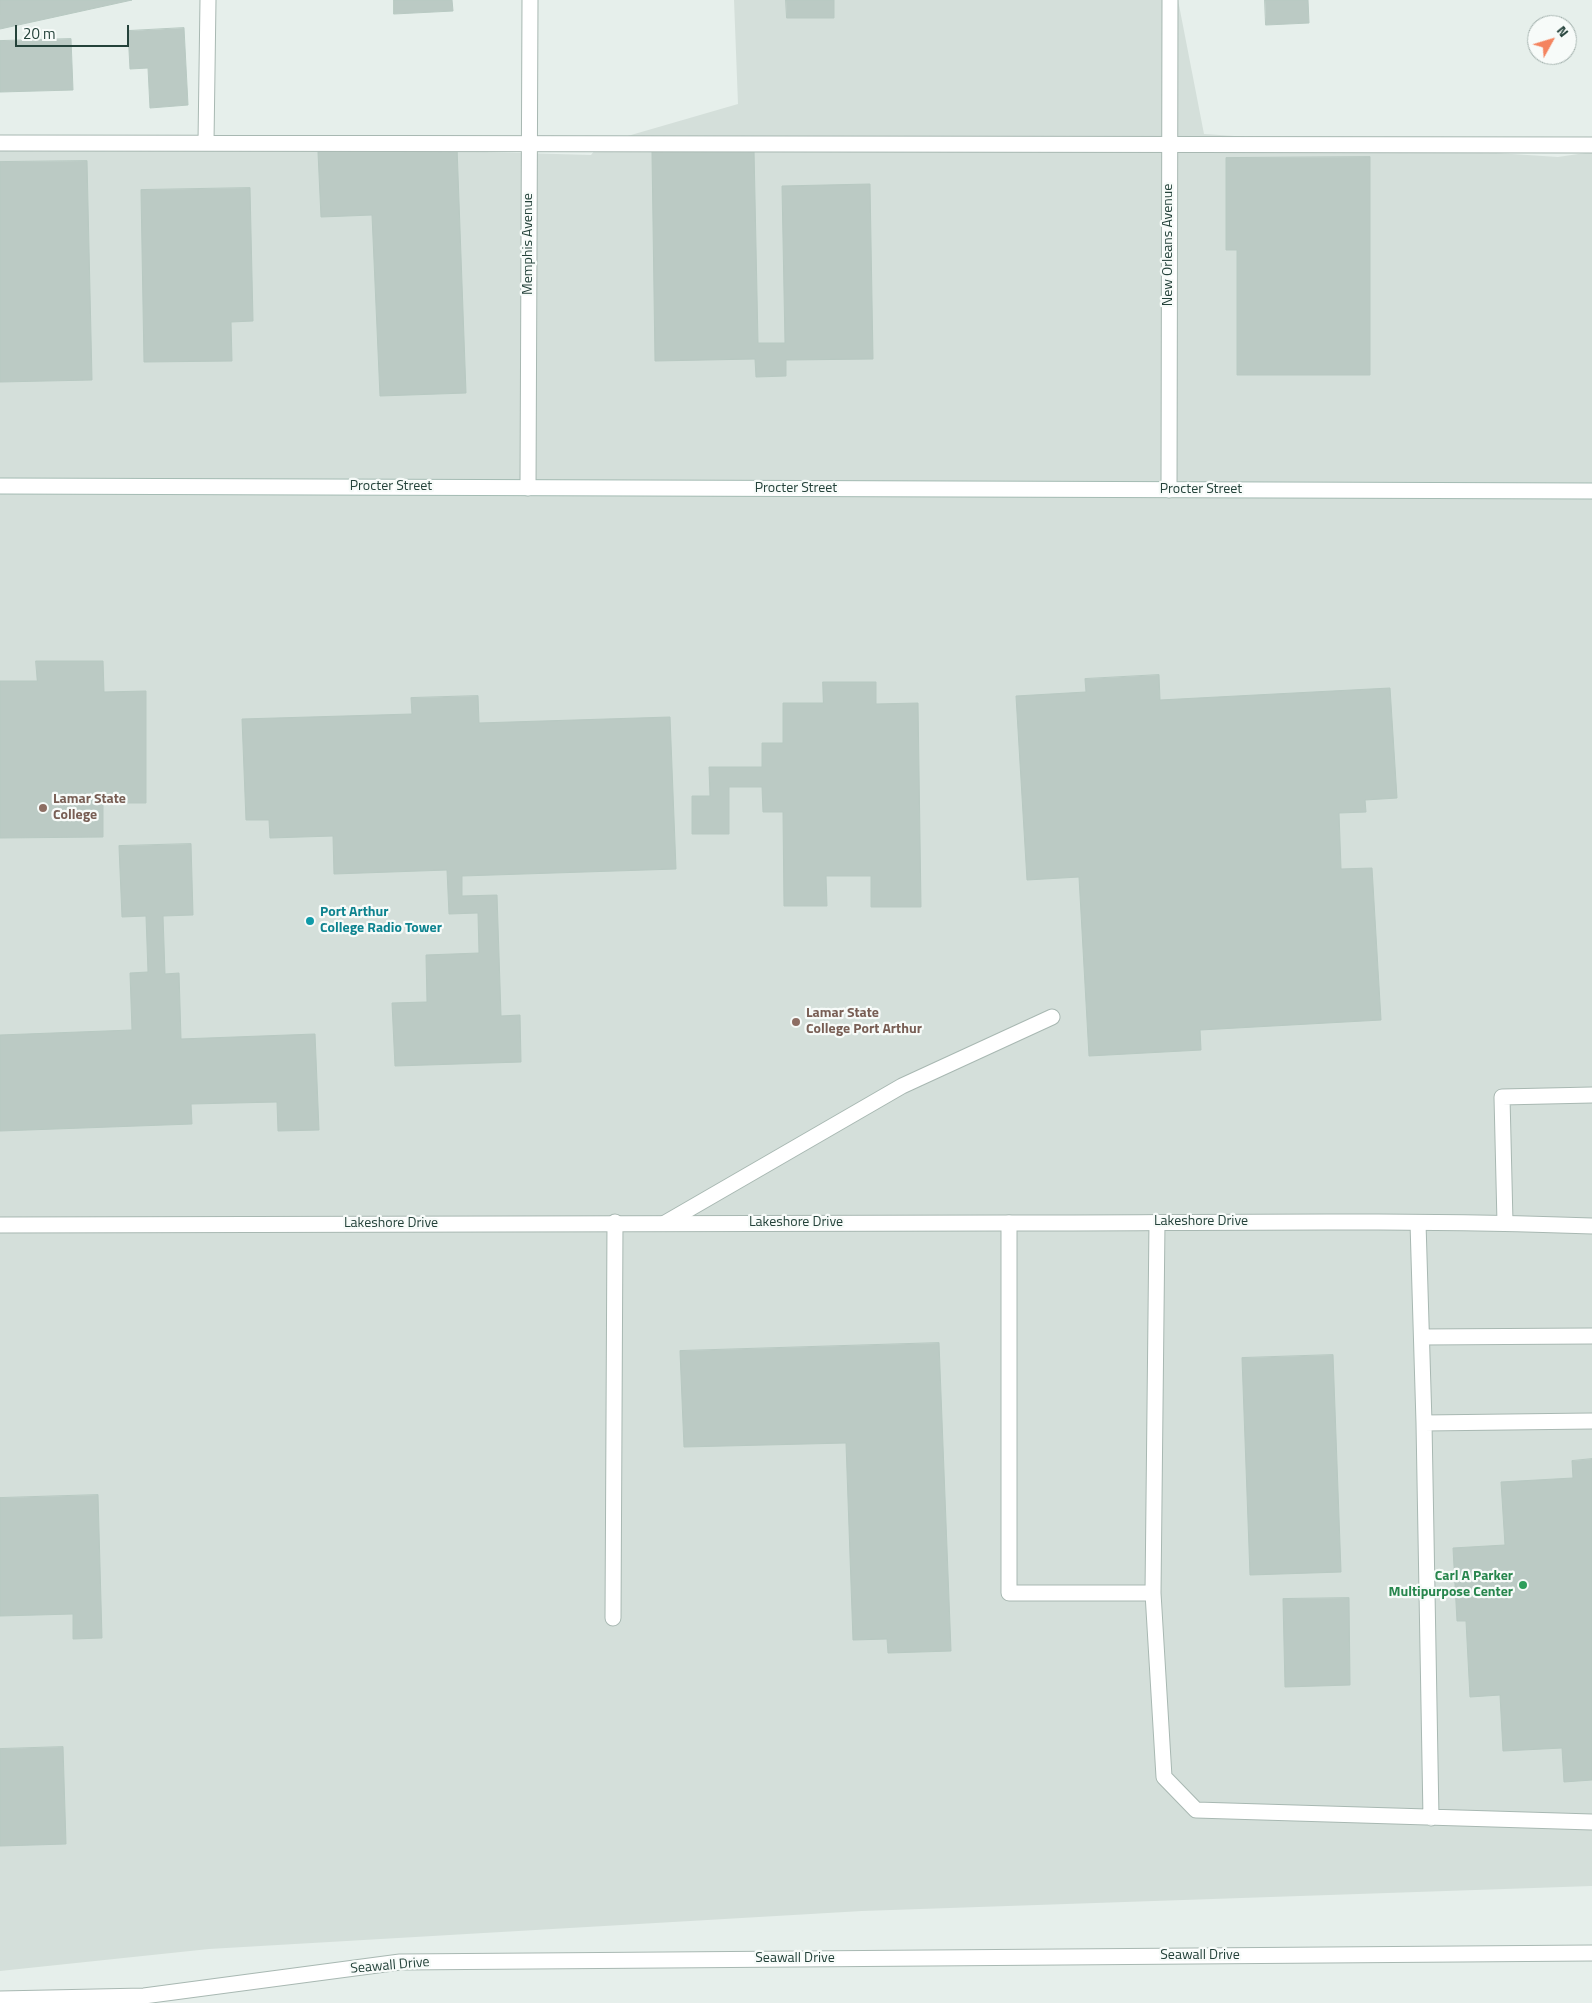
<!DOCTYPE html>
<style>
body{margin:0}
#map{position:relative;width:1592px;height:2003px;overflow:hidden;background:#e6efeb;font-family:"Titillium Web",sans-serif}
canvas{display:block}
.north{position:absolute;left:1527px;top:15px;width:50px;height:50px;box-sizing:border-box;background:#f7fbf9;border:1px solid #a3b1ad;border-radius:50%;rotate:51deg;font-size:14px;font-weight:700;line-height:20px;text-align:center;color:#24423a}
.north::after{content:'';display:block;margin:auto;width:18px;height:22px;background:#f4845f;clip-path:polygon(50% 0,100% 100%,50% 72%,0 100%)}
.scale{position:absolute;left:15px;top:25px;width:114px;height:22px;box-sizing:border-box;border:2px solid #24423a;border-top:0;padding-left:6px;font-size:15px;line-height:18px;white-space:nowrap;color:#24423a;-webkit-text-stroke:4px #f7fbf9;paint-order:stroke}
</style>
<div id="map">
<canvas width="1592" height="2003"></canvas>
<div class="north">N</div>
<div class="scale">20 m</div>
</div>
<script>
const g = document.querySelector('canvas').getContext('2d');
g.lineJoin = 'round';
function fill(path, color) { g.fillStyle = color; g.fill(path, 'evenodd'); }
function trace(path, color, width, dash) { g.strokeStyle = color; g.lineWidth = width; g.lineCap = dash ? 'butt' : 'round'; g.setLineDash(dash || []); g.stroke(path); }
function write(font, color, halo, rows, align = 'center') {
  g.font = font + ' "Titillium Web",sans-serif'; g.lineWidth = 4.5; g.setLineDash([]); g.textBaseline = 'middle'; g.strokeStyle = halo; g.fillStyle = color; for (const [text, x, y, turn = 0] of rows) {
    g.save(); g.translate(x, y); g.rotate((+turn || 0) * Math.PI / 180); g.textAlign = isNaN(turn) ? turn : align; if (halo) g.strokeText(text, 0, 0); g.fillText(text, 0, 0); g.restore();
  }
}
const built = new Path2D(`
 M734,0h444l26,134 354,23 34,-5v1734l-730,25 -653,38 -209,22v-1828l132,-1 459,13 9,-11 138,-40z`);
const building = new Path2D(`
 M0,0h132l-132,29z
 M394,0h58l1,11 -59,3z
 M786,0h48v18h-47z
 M1265,0h43l1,23 -43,2z
 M184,28l4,77 -38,3 -2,-40 -18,1 -2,-38z
 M71,39l2,51 -73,2v-51z
 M457,147l9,246 -86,3 -8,-181 -51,2 -3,-65z
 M754,150l4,193h27l-3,-157 88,-2 3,175 -87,1v16l-30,1 -1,-18 -100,2 -3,-209z
 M1370,157v218h-133v-125h-11v-92z
 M87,161l5,219 -92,2v-220z
 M250,188l3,133 -22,1 1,39 -88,1 -3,-172z
 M36,661h67l1,31 42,-1v112h-43v34l-103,1v-157h37z
 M1159,675l1,25 230,-12 7,110 -32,2 1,12 -27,1 2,56 31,-1 9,152 -181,10 1,20 -112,6 -10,-179 -52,3 -11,-184 70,-4 -1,-13z
 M823,682h53v22l42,-1 3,204h-50v-31h-45l1,30h-43l-1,-94h-20l-1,-25h-33v47h-37v-38h18l-1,-29h53v-24h21v-40h40z
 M478,696l1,27 191,-6 6,152 -214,7v20l35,-1 4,121 19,-1 1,47 -126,4 -3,-63 35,-1 -1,-47 53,-2 -1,-40 -29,1 -2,-44 -113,4 -1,-38 -63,2 -1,-18h-23l-4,-101 170,-5 -1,-16z
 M191,844l2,71 -30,1 2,58 14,-1 2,66 134,-5 4,96 -41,1 -1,-29 -86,2 1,20 -192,7v-96l132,-5 -2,-57 18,-1 -2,-56 -24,1 -3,-71z
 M939,1343l12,308 -63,2 -1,-14 -34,1 -7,-197 -162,4 -4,-96z
 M1333,1355l8,217 -91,3 -8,-217z
 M1592,1459v321l-28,2 -2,-34 -59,3 -3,-56 -30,2 -4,-76h-9l-4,-73 52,-3 -4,-63 72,-4 -1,-17z
 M98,1495l4,143 -29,1v-25l-73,2v-118z
 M1349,1598l1,87 -65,2 -2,-88z
 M63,1747l3,97 -66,2v-97z`);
const service = new Path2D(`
 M206,142l2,-142
 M0,143l1592,2
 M665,1223l237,-137 150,-69
 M1009,1223v370h144l11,184 32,33 396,12
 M1418,1223l6,200
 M1505,1223l-3,-126 90,-2
 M1422,1337l170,-1
 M1153,1593l4,-371
 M613,1618l2,-396
 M1431,1818l-7,-395 168,-2`);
const minor = new Path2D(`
 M528,488l2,-488
 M1169,490l1,-490
 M0,1999l144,-3 256,-34 1192,-9`);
const tertiary = new Path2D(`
 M0,1225c336,-1 672,-2 1008,-2 195,0 390,-4 584,3`);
const secondary = new Path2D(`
 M0,486l1592,5`);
const markers = [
 [43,808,5,"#8d6e63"],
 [310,921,5,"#0f9aa8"],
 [796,1022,5,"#8d6e63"],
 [1523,1585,5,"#2e9e5b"]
];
const streetNames = [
 ["Memphis Avenue",529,244,-90],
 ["New Orleans Avenue",1169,245,-90],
 ["Procter Street",391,487],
 ["Procter Street",796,489],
 ["Procter Street",1201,490],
 ["Lakeshore Drive",1201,1222],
 ["Lakeshore Drive",796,1223],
 ["Lakeshore Drive",391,1224],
 ["Seawall Drive",1200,1956],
 ["Seawall Drive",795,1959],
 ["Seawall Drive",390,1966,-5]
];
const educationNames = [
 ["Lamar State",53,800],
 ["College",53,816],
 ["Lamar State",806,1014],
 ["College Port Arthur",806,1030]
];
const cultureNames = [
 ["Port Arthur",320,913],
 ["College Radio Tower",320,929]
];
const leisureNames = [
 ["Carl A Parker",1513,1577],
 ["Multipurpose Center",1513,1593]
];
fill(built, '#d4dfda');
fill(building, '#bbcac4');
trace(building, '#b8c9c2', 1);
trace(service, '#a8b8b2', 17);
trace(minor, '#a8b8b2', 17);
trace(tertiary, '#a8b8b2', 17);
trace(secondary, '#a4bbb3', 17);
trace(service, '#fff', 15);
trace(minor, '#fff', 15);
trace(tertiary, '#fff', 15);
trace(secondary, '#fff', 15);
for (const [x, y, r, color] of markers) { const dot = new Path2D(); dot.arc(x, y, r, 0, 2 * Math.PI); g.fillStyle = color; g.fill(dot); trace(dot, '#f7fbf9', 2); }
write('14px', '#24423a', '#f7fbf9', streetNames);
write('bold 14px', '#785e54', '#f7fbf9', educationNames, 'left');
write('bold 14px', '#0d838f', '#f7fbf9', cultureNames, 'left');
write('bold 14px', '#27864d', '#f7fbf9', leisureNames, 'right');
</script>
